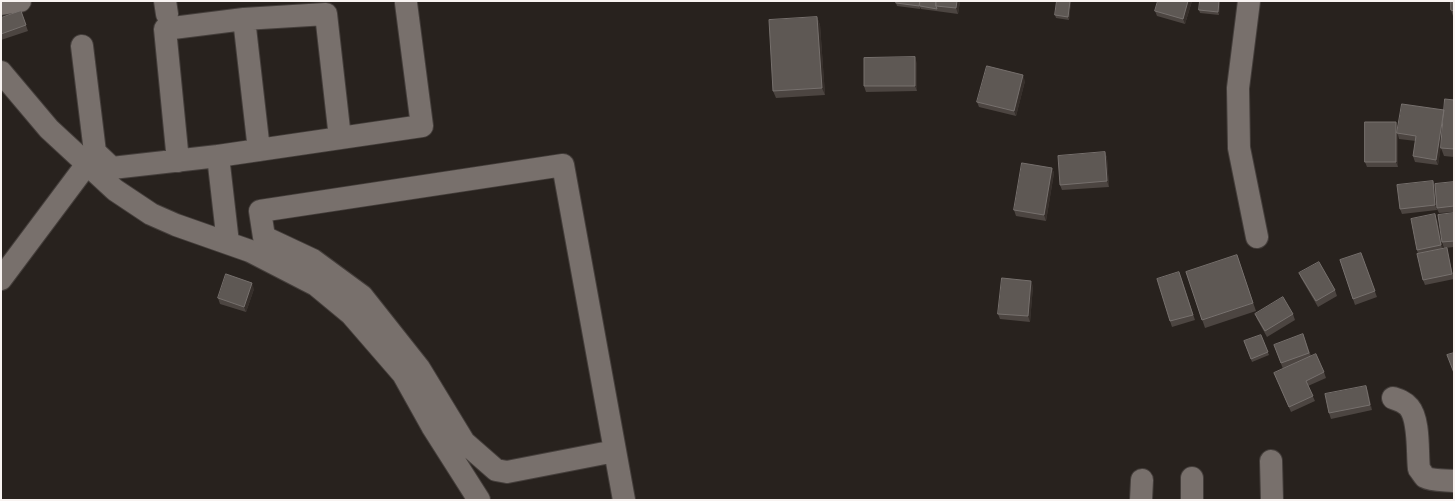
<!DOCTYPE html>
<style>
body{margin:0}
#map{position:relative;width:1455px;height:501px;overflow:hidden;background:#28221e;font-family:Montserrat,sans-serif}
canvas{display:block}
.frame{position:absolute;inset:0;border:2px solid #f8f3f1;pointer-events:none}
</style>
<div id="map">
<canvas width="1455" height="501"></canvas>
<div class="frame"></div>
</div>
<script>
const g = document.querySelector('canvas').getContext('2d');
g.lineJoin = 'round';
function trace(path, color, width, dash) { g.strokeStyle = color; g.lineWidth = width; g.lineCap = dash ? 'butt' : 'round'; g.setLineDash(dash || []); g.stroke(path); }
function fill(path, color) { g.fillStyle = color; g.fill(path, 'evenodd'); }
const minor = new Path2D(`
 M165,1l2,13
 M1249,1l-11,87 1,60 18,89
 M1,4l19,-3
 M244,19l15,131
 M82,46l13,106 17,16 106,-12
 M1,72l48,57 66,61 36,24 25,11 74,26 66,34 35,29 52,60 29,52 47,74
 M178,161l-13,-132 79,-10 82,-5 14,124
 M228,243l-10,-87 204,-30 -16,-123
 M1,279l86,-115
 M1393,398c6,2 12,4 16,9 11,13 8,46 10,62 2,2 4,6 6,8 7,4 21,3 29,4
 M615,451l-108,21 -11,-2 -32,-28 -45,-74 -57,-72 -49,-36 -49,-23 -4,-26 303,-46 61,335
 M1271,461l1,39
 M1141,500l1,-20
 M1192,500v-22`);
const wall = new Path2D(`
 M897,1h63l-2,13 -37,-5 -1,-2v2l-23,-3 -1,-3z
 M1057,1h14l-2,19 -13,-2 -1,-3z
 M1158,1h34l-7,23 -28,-8 -2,-5z
 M1220,1l-1,14 -19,-2 -1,-3z
 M1454,1v15h-1l-2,-6z
 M21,11l7,20 -27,9v-22z
 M817,17l3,8 5,70 -49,3 -3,-7z
 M917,63v28l-51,1 -2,-6z
 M1025,81l-9,35 -37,-9 -2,-5z
 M1454,100v57l-10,-1 -3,-8v-3l-3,20 -23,-3 -2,-6 3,-15 -17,-2 -1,-4v32h-31l-2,-5 31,-40 2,5 46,-17z
 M1105,152l2,6 2,29 -47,3 -2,-5z
 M1052,168l2,5 -8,48 -30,-5 -2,-6z
 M1433,181l2,6 19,-5v30l-15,1 -2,-4v1l-35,4 -2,-5z
 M1454,213v34l-10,1 -2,-6z
 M1437,220l6,29 4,-1 1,6 6,25 -29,6 -2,-5 -5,-26 -1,-4z
 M1361,253l16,44 -22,8 -15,-45z
 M1237,255l19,56 -51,17 -19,-56z
 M1299,273l36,17 2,6 -19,11 -17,-29z
 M1181,277l14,43 -23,7 -2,-6z
 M1033,286l-3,36 -30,-3 -2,-5z
 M254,289l-8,23 -26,-8 -2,-6z
 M1255,314h38l2,6 -28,17 -10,-18z
 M1303,334l8,22 13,16 2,6 -18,8 7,15 -24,11 -17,-39 16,-7 -7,3 -9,-24z
 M1261,335l8,20 -17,7 -8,-21z
 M1366,386l2,6 4,18 -41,9 -2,-6z`);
const shadedWall = new Path2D(`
 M957,1h3l-2,13 -2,-6z
 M1070,1h1l-2,19 -1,-3z
 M1188,1h4l-7,23 -2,-5z
 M1219,1h1l-1,14 -1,-3z
 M817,17l3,8 5,70 -3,-7z
 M915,57l2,6v28l-2,-5z
 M1023,75l2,6 -9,35 -2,-5z
 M1444,110l2,6 -8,49 -2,-5z
 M1396,122l2,5 -1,6 1,2v32l-2,-5z
 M1105,152l2,6 2,29 -2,-6z
 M1052,168l2,5 -8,48 -2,-6z
 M1433,181l2,6 2,23 -2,-5z
 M1435,214l2,6 6,31 -2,-6z
 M1031,281l2,5 -3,36 -2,-6z
 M252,283l2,6 -8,23 -2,-5z
 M1366,386l2,6 4,18 -2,-5z`);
const building = new Path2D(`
 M897,1h23l-1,5 -23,-3z
 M920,1h16v5l1,3 -17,-3z
 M936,1h21l-1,7 -20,-2z
 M1057,1h13l-2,16 -13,-2z
 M1158,1h30l-5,18 -28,-8z
 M1200,1h19l-1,11 -19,-2z
 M1451,1h3v10l-3,-1z
 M21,11l5,14 -25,9v-16z
 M817,17l5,71 -49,3 -4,-71z
 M915,57v29h-51v-28z
 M987,66l36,9 -9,36 -37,-9z
 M1445,99l9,1v49l-13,-1z
 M1402,104l42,6 -8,50 -23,-4 3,-20 -19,-3z
 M1365,122h31v40h-31z
 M1105,152l2,29 -47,4 -2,-29z
 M1022,163l30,5 -8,47 -30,-5z
 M1433,181l2,24 -35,4 -3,-24z
 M1454,182v24l-17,2 -2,-24z
 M1454,213v28l-12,1 -4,-27z
 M1435,214l6,31 -24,5 -6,-31z
 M1447,248l5,26 -29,6 -6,-26z
 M1361,253l14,38 -22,8 -13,-39z
 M1237,255l16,48 -51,17 -16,-48z
 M1319,262l16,28 -19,11 -17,-28z
 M1179,272l14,43 -23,6 -13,-42z
 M226,274l26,9 -8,24 -26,-9z
 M1002,278l29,3 -3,35 -30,-2z
 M1283,297l10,17 -28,17 -10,-17z
 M1303,334l6,19 -28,10 -7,-18z
 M1261,335l7,17 -17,7 -7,-18z
 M1454,353v20l-7,-18z
 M1316,354l8,18 -18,9 7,15 -24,11 -15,-34z
 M1366,386l4,19 -41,8 -4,-19z`);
trace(minor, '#443e3b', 24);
trace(minor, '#78706c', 22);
fill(wall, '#4c4541');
fill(shadedWall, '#362f2b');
fill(building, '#5e5854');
trace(building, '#76706d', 1);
</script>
